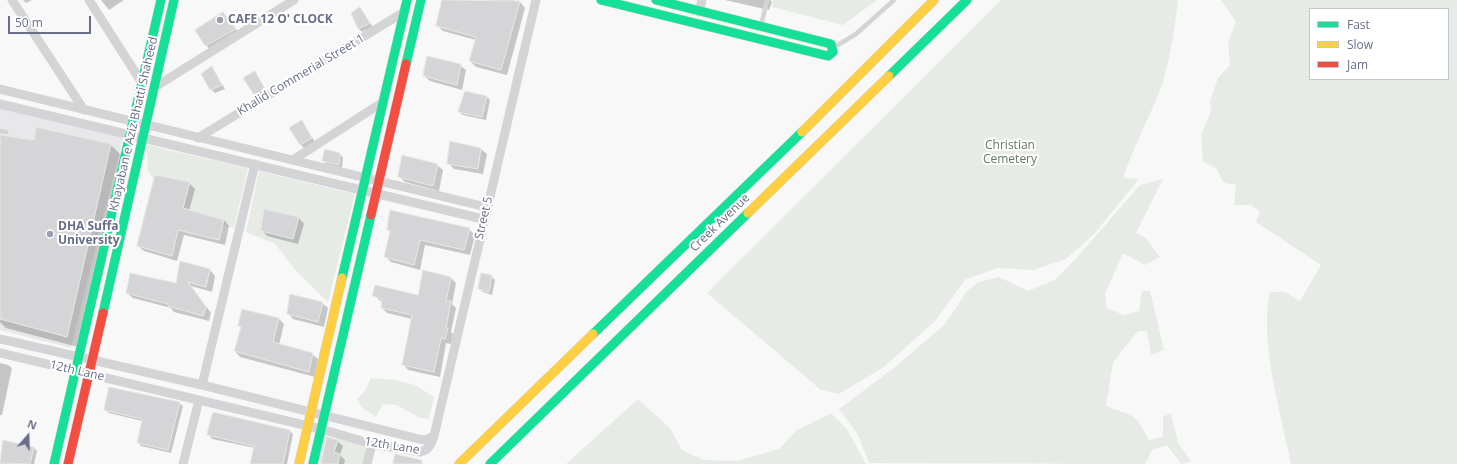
<!DOCTYPE html>
<style>
body{margin:0}
#map{position:relative;width:1457px;height:464px;overflow:hidden;background:#f8f8f8;font-family:"Open Sans",sans-serif}
canvas{display:block}
.legend{position:absolute;left:1309px;top:8px;width:140px;height:72px;box-sizing:border-box;background:#fff;border:1px solid #c3c5cf;margin:0;padding:5px 7px;list-style:none;font-size:12px;color:#686e88}
.legend li{display:flex;align-items:center;gap:8px;height:20px}
.legend b{width:20px;border:1px solid #c3c5cf}
.north{position:absolute;left:8px;top:416px;width:40px;height:40px;-webkit-text-stroke:3px #fff;paint-order:stroke;rotate:20deg;font-size:11px;font-weight:700;line-height:16px;text-align:center;color:#686e88}
.north::after{content:'';display:block;margin:auto;width:14px;height:18px;background:#686e88;clip-path:polygon(50% 0,100% 100%,50% 72%,0 100%)}
.scale{position:absolute;left:8px;top:16px;width:83px;height:18px;box-sizing:border-box;border:2px solid #686e88;border-top:0;padding-left:5px;font-size:12px;line-height:14px;white-space:nowrap;color:#686e88;-webkit-text-stroke:3px #fff;paint-order:stroke}
</style>
<div id="map">
<canvas width="1457" height="464"></canvas>
<ul class="legend">
<li><b style="height:5px;background:#16e098"></b>Fast</li>
<li><b style="height:5px;background:#ffcf43"></b>Slow</li>
<li><b style="height:5px;background:#f24e42"></b>Jam</li>
</ul>
<div class="north">N</div>
<div class="scale">50 m</div>
</div>
<script>
const g = document.querySelector('canvas').getContext('2d');
g.lineJoin = 'round';
function fill(path, color) { g.fillStyle = color; g.fill(path, 'evenodd'); }
function trace(path, color, width, dash) { g.strokeStyle = color; g.lineWidth = width; g.lineCap = dash ? 'butt' : 'round'; g.setLineDash(dash || []); g.stroke(path); }
function write(font, color, halo, rows, align = 'center') {
  g.font = font + ' "Open Sans",sans-serif'; g.lineWidth = 4; g.setLineDash([]); g.textBaseline = 'middle'; g.strokeStyle = halo; g.fillStyle = color; for (const [text, x, y, turn = 0] of rows) {
    g.save(); g.translate(x, y); g.rotate((+turn || 0) * Math.PI / 180); g.textAlign = isNaN(turn) ? turn : align; if (halo) g.strokeText(text, 0, 0); g.fillText(text, 0, 0); g.restore();
  }
}
const built = new Path2D(`
 M0,108l123,30 -52,210 -71,-18z`);
const green = new Path2D(`
 M773,0h104l-34,25 -71,-18z
 M1001,0h177c-4,31 -8,64 -19,93 -12,29 -26,55 -36,85l16,1 -45,55 -28,25 -33,11 -35,-2 -32,11 -31,42 -51,46 -45,27 -18,-4 -114,-97z
 M1221,0h236v464h-166c-10,-51 -32,-122 -21,-172h15l15,9 21,-36 -65,-43 4,-10 -9,-7h-17l2,-20 -12,-2 -8,-15 -13,-6 -2,-27 10,-23 -1,-11 8,-23 12,-13 -2,-23 8,-20zM1310,9h138v70h-138z
 M147,145l101,23 -14,60 -48,-10 -23,-25 -15,-22z
 M259,171l96,23 -27,108 -32,-31 -21,-27 -29,-12z
 M1163,179l-27,54 10,5 14,19 -15,8 -22,-12 -18,41 2,14 17,7 15,-4 3,-20h8l14,59 -13,5 -4,-24h-9l-25,31 -7,44c28,11 28,5 43,34l14,-3v-20l8,-4 7,30 13,18 -10,3 -14,-19 -15,5 -7,14 -276,-1 -11,-28 -19,-26 56,-42 49,-42 24,-35 11,-8 20,-5 29,14 27,-11 26,-27 59,-68z
 M371,378l25,2 19,5 19,12 -5,22 -9,-1 -23,-13 -14,-1 -7,13 -14,-9 -5,-9 8,-8z
 M638,399l32,29 12,22 22,10 33,1 42,-12 18,-19 34,-17 16,16 19,35h-300z
 M323,435l44,11 -4,18h-47z`);
const shadow = new Path2D(`
 M23,0h9l-6,3z
 M101,0h23l-15,10z
 M443,0h68l9,2 5,6 -18,67 -31,-8 -6,-6 6,-21 -33,-9 -5,-5z
 M725,0h45l2,2 -3,8z
 M360,8l13,19 -11,5 -3,-3z
 M223,13l18,22 -30,16 -5,-6z
 M460,65l6,5 -4,20 -32,-9 -6,-5z
 M212,68l13,21 -10,4 -4,-4z
 M255,72l13,21 -10,5 -13,-19z
 M487,97l3,3 -4,20 -23,-5 -4,-3z
 M302,121l13,21 -11,6 -4,-4z
 M0,136l34,5 77,4 10,10 -43,192 -72,-19 -6,-6z
 M481,149l6,5 -4,20 -29,-5 -6,-6z
 M340,154l3,4 -1,10 -15,-4 -4,-3z
 M437,165l6,5 -4,21 -34,-9 -6,-6z
 M189,183l6,6 -6,22 35,9 5,6 -4,19 -41,-10 -7,26 -33,-10 -6,-5z
 M299,218l5,6 -6,20 -31,-8 -5,-6z
 M469,229l6,6 -5,20 -45,-10 -5,25 -29,-8 -5,-5 5,-24 -3,-3z
 M210,270l5,6 -3,16 -21,-6 20,27 -2,8 -35,-9 -3,-4 -38,-10 -6,-5 49,-9z
 M491,276l4,4 -3,15 -9,-3 -4,-4z
 M451,278l5,5 -4,21 4,4 -5,24 2,2 -2,10 -5,-1 -6,34 -32,-7 -5,-6 9,-45 -25,-6 -5,-5v-6l-9,-7 45,1z
 M322,303l6,5 -4,19 -31,-8 -5,-6z
 M278,318l6,6 -5,21 33,9 6,5 -3,18 -75,-20 -5,-6 6,-23 -2,-2z
 M0,363l8,2 4,3 -10,47h-2z
 M179,403l4,3 -12,47 -30,-7 -3,-4 4,-21 -33,-8 -4,-3z
 M290,431l3,3 -6,30h-36l4,-16 -43,-9 -3,-4z
 M4,441l30,7 3,3 -3,13h-34z
 M337,441l6,5 -3,9 5,5 -1,4h-22z`);
const building = new Path2D(`
 M442,0l78,1 -19,69 -32,-9 7,-24 -40,-11z
 M360,7l10,16 -12,6 -7,-16z
 M223,12l13,17 -31,17 -10,-16z
 M427,56l34,8 -4,21 -34,-9z
 M212,66l10,19 -12,5 -9,-16z
 M255,71l10,18 -11,6 -11,-17z
 M465,91l22,5 -5,21 -24,-5z
 M302,120l10,18 -12,7 -11,-17z
 M36,127l75,17 -44,193 -67,-18v-184l34,5z
 M450,141l31,7 -3,21 -31,-5z
 M325,149l15,4 -1,12 -17,-4z
 M402,155l36,9 -5,22 -35,-9z
 M155,175l35,7 -7,26 41,12 -5,20 -41,-10 -6,26 -35,-10z
 M264,209l35,8 -6,22 -32,-8z
 M390,210l80,18 -6,22 -44,-10 -6,25 -30,-8 6,-26 -3,-1z
 M180,261l30,8 -4,18 -18,-5 18,25 -3,9 -35,-10v-2l-42,-11 4,-20 46,10z
 M423,270l28,7 -5,24h5l-5,27h2l-3,11 -4,-1 -7,34 -32,-7 10,-50 -31,-7 1,-9 -10,-3 3,-11 43,10z
 M481,273l11,2 -3,17 -11,-3z
 M290,294l33,8 -5,20 -31,-8z
 M242,309l37,9 -6,24 40,11 -4,19 -75,-21 7,-24 -3,-1z
 M109,387l71,15 -12,48 -31,-7 5,-24 -38,-9z
 M213,412l77,18 -7,34h-33l4,-18 -47,-11z
 M327,437l11,3 -4,12 6,2 -2,10h-17z
 M3,440l31,7 -4,17 -30,-1z
 M395,454l27,6v4h-29z`);
const lane = new Path2D(`
 M761,26l6,-26
 M833,48l23,-14 38,-34
 M0,131l6,1`);
const street = new Path2D(`
 M12,0l72,110
 M89,0l53,83
 M699,12l3,-12
 M155,87l139,-87
 M0,89l486,118
 M0,104l483,115
 M198,138l206,-126
 M293,160l90,-58
 M0,339l202,46 217,54 6,1 9,-4
 M0,353l321,76 51,15 48,8c9,-2 11,-7 14,-16l102,-436
 M202,385l53,-221
 M183,464l16,-64
 M367,464l5,-20`);
const fast = new Path2D(`
 M601,0l227,56 5,-4 -2,-8 -175,-44
 M406,64l15,-64
 M889,76l78,-76
 M342,278l65,-278
 M103,313l71,-313
 M593,334l209,-202
 M54,464l107,-464
 M313,464l58,-249
 M490,464l258,-251`);
const slow = new Path2D(`
 M802,132l132,-132
 M748,213l141,-137
 M299,464l43,-186
 M459,464l134,-130`);
const jam = new Path2D(`
 M371,215l35,-151
 M68,464l35,-151`);
const markers = [
 [220,20,4,"#9a9eaf"],
 [50,234,4,"#9a9eaf"]
];
const poiNames = [
 ["CAFE 12 O' CLOCK",228,20],
 ["DHA Suffa",58,227],
 ["University",58,241]
];
const streetNames = [
 ["Khalid Commerial Street 1",301,75,-31],
 ["Khayaban e Aziz Bhatti Shaheed",134,124,-77],
 ["Street 5",484,218,-77],
 ["Creek Avenue",720,223,-44],
 ["12th Lane",77,371,13],
 ["12th Lane",392,446,9]
];
const parkNames = [
 ["Christian",1010,146],
 ["Cemetery",1010,160]
];
fill(built, '#e8e8ea');
fill(green, '#e6ebe6');
fill(shadow, '#0003');
fill(building, '#d5d5d7');
trace(building, '#e8e8e8', 1);
trace(fast, '#d5d6d8', 10);
trace(slow, '#d5d6d8', 10);
trace(jam, '#d5d6d8', 10);
trace(lane, '#d4d4d6', 4.5);
trace(street, '#d4d4d6', 9);
trace(fast, '#16e098', 9);
trace(slow, '#ffcf43', 9);
trace(jam, '#f24e42', 9);
for (const [x, y, r, color] of markers) { const dot = new Path2D(); dot.arc(x, y, r, 0, 2 * Math.PI); g.fillStyle = color; g.fill(dot); trace(dot, '#fff', 1.5); }
write('bold 12px', '#686e88', '#fff', poiNames, 'left');
write('12px', '#686e88', '#fff', streetNames);
write('12px', '#637a66', '#fff', parkNames);
</script>
